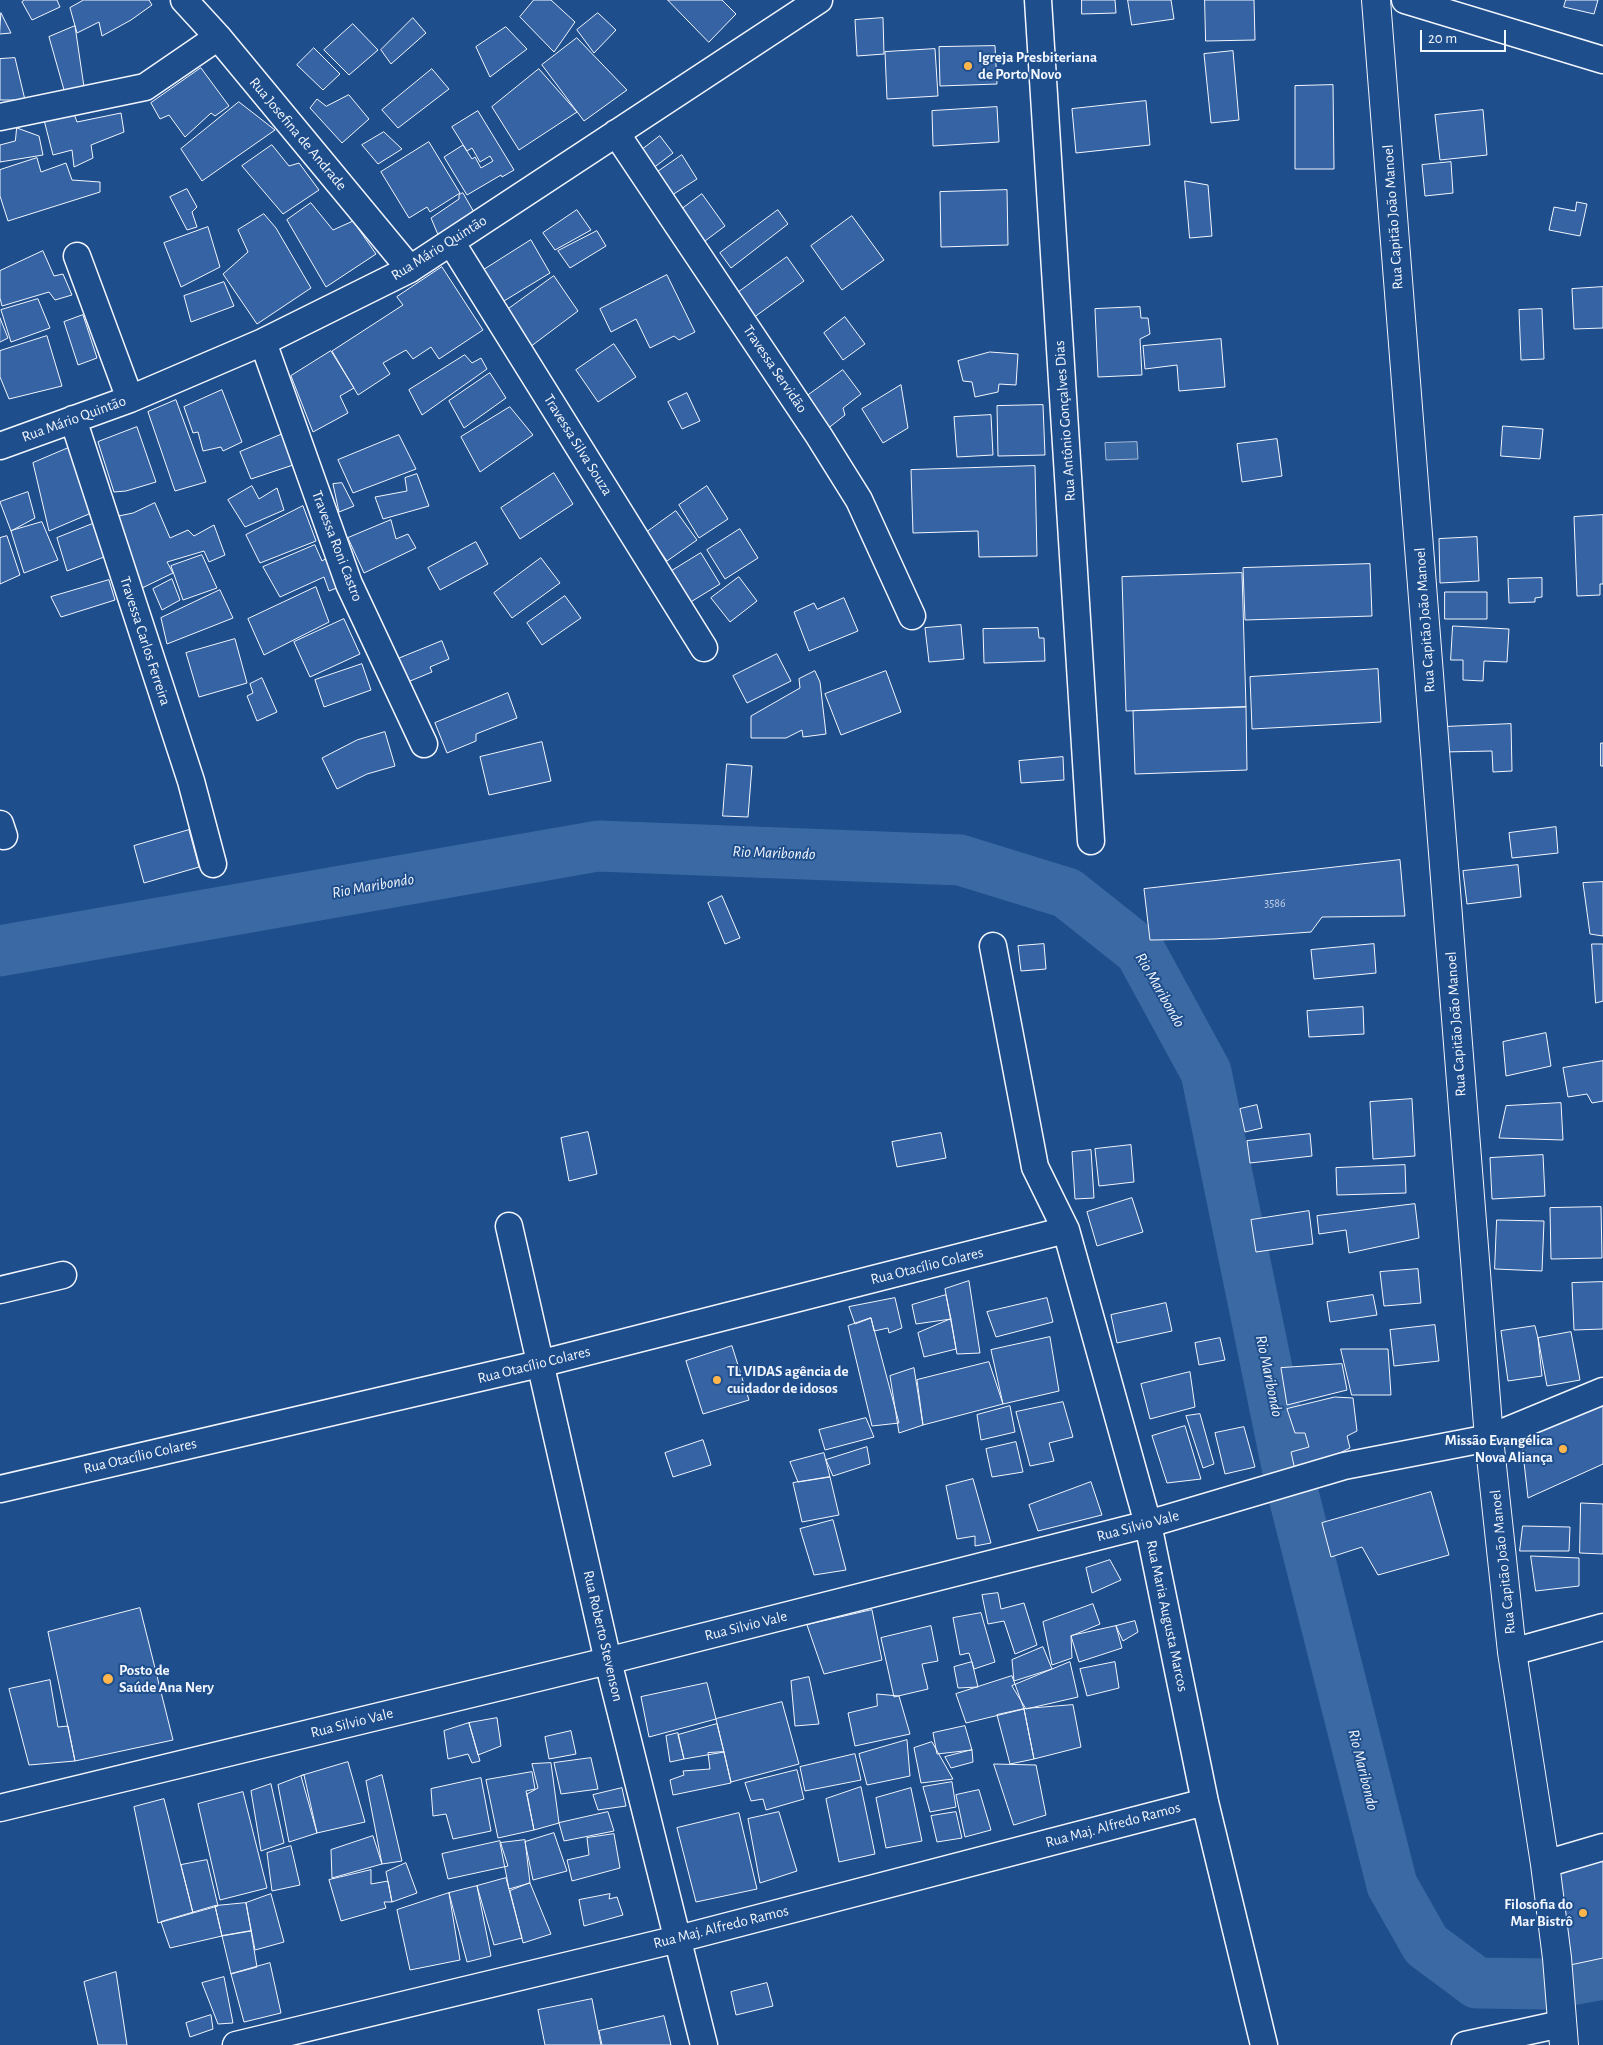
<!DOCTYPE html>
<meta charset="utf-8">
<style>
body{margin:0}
#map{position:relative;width:1603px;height:2045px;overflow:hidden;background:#1f4e8c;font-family:"Alegreya Sans",sans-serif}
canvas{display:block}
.scale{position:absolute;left:1420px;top:30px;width:86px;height:22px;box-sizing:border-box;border:2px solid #f2f6ff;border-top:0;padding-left:6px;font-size:15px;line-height:18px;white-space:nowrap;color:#f2f6ff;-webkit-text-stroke:4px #1f4e8c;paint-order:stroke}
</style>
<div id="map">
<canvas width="1603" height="2045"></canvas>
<div class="scale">20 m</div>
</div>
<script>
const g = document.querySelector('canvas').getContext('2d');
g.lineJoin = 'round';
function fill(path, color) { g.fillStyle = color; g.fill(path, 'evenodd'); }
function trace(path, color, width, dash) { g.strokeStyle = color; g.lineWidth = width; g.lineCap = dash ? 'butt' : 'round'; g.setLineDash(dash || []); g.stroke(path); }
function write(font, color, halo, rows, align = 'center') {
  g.font = font + ' "Alegreya Sans",sans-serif'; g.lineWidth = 4; g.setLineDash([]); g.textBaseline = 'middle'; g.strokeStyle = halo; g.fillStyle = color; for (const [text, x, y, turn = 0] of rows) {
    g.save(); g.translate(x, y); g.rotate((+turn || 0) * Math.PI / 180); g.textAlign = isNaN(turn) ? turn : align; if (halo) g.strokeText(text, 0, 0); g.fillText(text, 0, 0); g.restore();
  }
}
const water = new Path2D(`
 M1137,442l1,17 -32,1 -1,-17z`);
const river = new Path2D(`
 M0,951l598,-105 362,14 107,33 73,58 66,121 84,409 102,404 34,60 51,38 72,1 54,-10`);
const building = new Path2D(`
 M25,0h32l3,7 -28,13 -10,-18z
 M84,0h65l3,5 -21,15 -29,16 -3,-14 -22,11 -7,-25z
 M534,0h17l24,22 -21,30 -34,-35z
 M668,0h54l14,14 -27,28z
 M1082,0h33l1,13 -34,1z
 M1128,0h43l3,19 -42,6z
 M1205,0h49l1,40 -49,1z
 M1566,0h32l-4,14 -30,-7z
 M1,13l10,20 -11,1z
 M598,13l18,17 -22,23 -17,-23z
 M413,18l13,15 -35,31 -10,-14z
 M883,18l1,36 -27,2 -2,-36z
 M353,24l25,26 -29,25 -25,-25z
 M75,26l9,61 -20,3 -15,-53z
 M506,27l21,22 -37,28 -14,-30z
 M577,38l50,52 -43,31 -42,-56z
 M995,46l2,38 -57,2 -1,-39z
 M314,48l26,26 -17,16 -26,-25z
 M935,49l3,47 -51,3 -2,-47z
 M1233,51l6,69 -28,3 -7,-69z
 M15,58l10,42h-25v-41z
 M201,68l28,38 -14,10 -4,-3 -26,24 -16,-22 -9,4 -9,-16z
 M432,69l17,20 -51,39 -16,-18z
 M539,69l38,43 -58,38 -27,-43z
 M1333,85l1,84h-39v-83z
 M349,95l20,24 -27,24 -32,-35 7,-9 9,7z
 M1146,101l4,44 -74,8 -4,-44z
 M239,102l36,28 -73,51 -21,-32z
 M997,107l2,35 -66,4 -1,-35z
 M1483,110l4,45 -47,5 -5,-45z
 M73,111l4,11 44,-9 3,19 -33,13 2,13 -19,9 -2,-17 -19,5 -9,-35z
 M478,111l36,59 -12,7 -1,-2 -34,20 -23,-38 19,-12 9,14 3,-2 6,11 12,-7 -3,-5 -10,6 -8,-14 -5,3 -15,-24z
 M17,128l22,8 4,19 -43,7v-17l15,-4z
 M384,132l18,17 -24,15 -16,-19z
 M660,136l13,17 -21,16 -13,-17z
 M429,142l31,51 -30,19 -3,-5 -18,11 -28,-46z
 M272,145l17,21 10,-3 20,27 -36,24 -41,-48z
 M682,155l15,24 -28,18 -13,-24z
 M37,158l4,14 25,-9 6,17 28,2v10l-92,29 -8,-25v-26z
 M1451,162l2,31 -28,3 -3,-31z
 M1185,181l23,4 4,51 -22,2z
 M187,189l10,18 -5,5 5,15 -10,3 -17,-33z
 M1007,190l1,55 -67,2 -1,-55z
 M463,193l12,21 -36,23 -8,-19 28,-19v-4z
 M702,194l23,32 -24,18 -23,-32z
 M1577,202l10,2 -7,32 -31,-6 5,-23 21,4z
 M311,203l22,27 20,-9 23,33 -50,33 -39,-67z
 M577,210l14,20 -36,20 -12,-17z
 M778,210l10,14 -57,44 -11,-15z
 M264,214l12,14 35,60 -54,36 -34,-50 25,-22 -10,-22z
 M852,216l32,44 -42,30 -31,-44z
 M208,227l12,40 -39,20 -17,-44z
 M597,231l9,15 -36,22 -12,-17z
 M531,240l19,33 -51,31 -17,-33z
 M43,251l11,25 9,-2 9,21 -17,5 -6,-8 -47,14 -2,-8v-27z
 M787,257l17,24 -51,37 -17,-24z
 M442,267l41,63 -44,29 -8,-12 -18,12 -7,-9 -23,13 7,11 -32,21 -26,-44 71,-46 -6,-8z
 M667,275l28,57 -16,8 -5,-4 -24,12 -14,-29 -25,13 -11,-23z
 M554,276l24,35 -52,39 -23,-37z
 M224,282l10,24 -43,16 -7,-26z
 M1603,287v41l-29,1 -2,-40z
 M38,299l12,29 -39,14 -10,-32z
 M1140,307l1,11h7l2,16 -10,5 2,36 -44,2 -3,-68z
 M1542,309l2,50 -23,1 -2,-50z
 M83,315l14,43 -19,7 -14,-43z
 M845,317l20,27 -22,16 -19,-27z
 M0,318l8,20 -8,4z
 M47,336l15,50 -53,13 -9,-22v-26z
 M1221,339l4,48 -46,4 -2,-26 -32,4 -2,-23z
 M614,344l22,33 -38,25 -22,-32z
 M331,351l23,37 -14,8 8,17 -35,19 -22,-56z
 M990,352l28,2 -2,31 -17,-1 -1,8 -23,5 -3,-15 -9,-1 -5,-20z
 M465,355l7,8 9,-5 6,11 -65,46 -13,-25z
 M843,370l18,24 -18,14 2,7 -19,15 -23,-31z
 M490,373l16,25 -42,30 -15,-27z
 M901,385l7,43 -25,15 -21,-34z
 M222,390l20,52 -19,9 -2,-4 -18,4 -5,-19 -5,1 -9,-26z
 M687,393l13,28 -18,8 -14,-27z
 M176,400l30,82 -31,9 -27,-79z
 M1043,405l2,50 -47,1 -1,-50z
 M510,407l23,28 -53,37 -19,-35z
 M991,415l2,40 -36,2 -3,-40z
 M1503,426l40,3 -3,30 -39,-3z
 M137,427l19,55 -30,9 -12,1 -16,-50z
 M285,433l14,30 -48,16 -11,-27z
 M399,435l17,34 -63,24 -15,-33z
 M1277,439l5,37 -40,6 -5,-38z
 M73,446l23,65 -47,20 -16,-68z
 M1035,466l2,90 -58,1 -1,-26 -65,2 -2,-63z
 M554,473l19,31 -53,35 -19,-31z
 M417,474l12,32 -46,13 -8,-22 32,-6 -2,-13z
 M342,483l12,23 -15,6 -6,-28z
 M252,486l7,13 18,-11 7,22 -39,17 -17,-27z
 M707,486l21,33 -29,19 -20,-33z
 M28,492l7,26 -24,13 -11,-29z
 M155,503l15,35 18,-8 6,6 20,-11 11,30 -16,7 -5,-11 -37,11 6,11 -33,16 -26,-72 19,-4z
 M303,506l13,35 -56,22 -14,-28z
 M676,511l21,29 -30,21 -20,-29z
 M1603,515v69h-3v11l-23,1 -3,-79z
 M391,520l5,19 12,-5 8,14 -52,25 -16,-35z
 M42,522l16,38 -34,13 -13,-42z
 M95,523l9,34 -37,14 -10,-33z
 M740,529l18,29 -33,21 -18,-29z
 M7,536l13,39 -20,9v-46z
 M1477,537l2,44 -39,2 -1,-44z
 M476,542l12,22 -48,26 -12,-22z
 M315,545l7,16 8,-5 12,30 -13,5 -5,-14 -44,20 -17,-30z
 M701,553l19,31 -31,19 -19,-31z
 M202,555l15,33 -34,12 -12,-34z
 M541,558l19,25 -48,35 -18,-25z
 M1370,564l2,52 -127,4 -2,-52z
 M1242,573l4,134 -120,4 -4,-134z
 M739,577l18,24 -27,21 -19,-24z
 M1542,578v19l-7,1v4l-26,1 -1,-24z
 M172,579l8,21 -18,10 -9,-21z
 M109,580l6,20 -54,17 -10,-20z
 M316,587l13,35 -65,33 -16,-36z
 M220,590l13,28 -66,26 -6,-26z
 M1445,592h42v27h-42z
 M565,596l16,22 -39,27 -15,-22z
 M844,598l14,33 -49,20 -15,-39 20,-9 3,6z
 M344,619l16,35 -50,23 -16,-35z
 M961,625l3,34 -35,3 -4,-34z
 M1453,626l56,3 -2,33 -23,-1 -1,20 -20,-1v-20h-12z
 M1038,628l1,10h5l1,23 -61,2 -1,-34z
 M235,639l12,44 -48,14 -13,-44z
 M442,641l7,18 -19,8 2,5 -34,14 -10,-23z
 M777,654l14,27 -44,22 -14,-27z
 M362,664l9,26 -47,17 -9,-27z
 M1378,669l3,53 -129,7 -2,-52z
 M815,671l5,11 6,52 -23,3 -1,-7 -16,8h-35v-22l49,-28 -1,-9z
 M886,671l15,41 -60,23 -16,-41z
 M262,678l15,34 -20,9 -10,-25 6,-3 -3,-9z
 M508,693l9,25 -41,16v7l-29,12 -12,-30z
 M1246,707l1,63 -112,4 -2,-63z
 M1511,724l1,47 -19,1 -1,-21 -49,1v-25z
 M385,732l10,34 -28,8 -30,15 -15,-31 35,-18z
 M542,742l9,39 -62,14 -9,-38z
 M1601,743h2v23h-2z
 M1063,757l1,23 -43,3 -2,-22z
 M727,764l25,2 -4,51 -25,-1z
 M1556,827l2,26 -46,5 -3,-25z
 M189,830l10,37 -55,16 -10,-37z
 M1400,860l5,56 -83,1 -11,15 -97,7 -64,1 -6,-51z
 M1518,865l3,32 -54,7 -4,-33z
 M1603,882v54l-13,-2 -7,-51z
 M722,896l18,42 -15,6 -17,-41z
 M1044,944l2,25 -25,2 -3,-25z
 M1374,944l2,29 -62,6 -3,-29z
 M1592,944h11v57l-7,2z
 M1363,1007l1,27 -55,3 -2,-26z
 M1546,1033l5,33 -45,10 -3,-34z
 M1603,1061v40l-11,2 -5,-9 -19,3 -5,-29z
 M1412,1099l3,57 -42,3 -3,-57z
 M1561,1103l2,37 -64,-2 7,-32z
 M1257,1105l5,23 -17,4 -5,-23z
 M588,1132l9,42 -28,7 -8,-43z
 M941,1133l5,25 -49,9 -5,-25z
 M1310,1134l2,22 -62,7 -3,-22z
 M1131,1145l3,37 -35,4 -4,-37z
 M1091,1150l3,48 -19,1 -3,-47z
 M1543,1155l2,41 -53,3 -2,-41z
 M1405,1165l1,28 -69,2 -1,-27z
 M1132,1198l11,34 -46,14 -10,-34z
 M1415,1204l4,34 -70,15 -3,-23 -27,4 -2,-18z
 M1601,1207l1,51 -51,1 -1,-51z
 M1309,1211l4,33 -57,8 -5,-32z
 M1497,1220l47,1 -2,50 -47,-2z
 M1418,1269l3,34 -37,3 -4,-34z
 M969,1281l11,72 -23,1 -12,-65z
 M1603,1282v47l-29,1 -2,-47z
 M946,1295l5,24 -35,5 -4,-19z
 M1373,1295l4,20 -47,7 -3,-20z
 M895,1298l7,30 -13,5 -1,-5 -14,3 -3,-13 -16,6 -6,-17z
 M1047,1298l6,24 -57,15 -9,-25z
 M1166,1303l6,28 -55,12 -6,-28z
 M871,1318l28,105 -27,3 -24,-100z
 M951,1319l5,30 -32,8 -6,-24z
 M1435,1325l4,36 -45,5 -4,-36z
 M1535,1326l3,12 4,38 -34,5 -7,-50z
 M1571,1332l9,48 -33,6 -9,-48z
 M1050,1337l9,54 -56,13 -12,-54z
 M1220,1338l5,22 -26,5 -4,-22z
 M732,1346l17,54 -46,14 -17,-53z
 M1341,1349h47l3,46h-39z
 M989,1362l14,42 -80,21 -6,-45z
 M1342,1364l5,26 -60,15 -6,-37z
 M914,1368l9,57 -24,8 -9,-57z
 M1190,1372l5,35 -45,12 -9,-35z
 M1335,1397l18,1 4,33 -10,5 3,12 -37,18 -18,4 -4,-18 18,-5 -4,-14h-10l-8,-24z
 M1063,1402l10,35 -24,6 5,18 -24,5 -14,-54z
 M1603,1404v60l-75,34 -7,-63z
 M1010,1406l5,26 -34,8 -4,-25z
 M1200,1414l14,50 -11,4 -17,-52z
 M866,1418l8,19 -49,13 -6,-20z
 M1185,1426l16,53 -34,4 -15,-47z
 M1244,1427l11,40 -30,7 -10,-41z
 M703,1440l8,25 -38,12 -8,-24z
 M1016,1442l7,30 -31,5 -6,-28z
 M867,1447l3,17 -37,12 -7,-16z
 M824,1453l6,24 -32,5 -8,-20z
 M830,1477l9,38 -37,7 -9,-39z
 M973,1479l18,64 -16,3v-10l-18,3 -11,-53z
 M1091,1482l11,33 -64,16 -9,-26z
 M1431,1492l18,63 -71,20 -16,-28 -31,10 -9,-34z
 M1581,1503l22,1v50l-23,-1z
 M833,1520l13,50 -32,5 -14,-46z
 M1523,1526l47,1 -1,24h-49z
 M1531,1556l48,2v28l-43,5z
 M1110,1560l11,20 -29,13 -6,-25z
 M998,1593l3,16 23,-6 13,42 -22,9 -11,-33 -16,3 -6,-29z
 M1093,1604l7,20 -29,12 1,22 -20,7 -9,-43z
 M140,1608l33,132 -98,21 -27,-129z
 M872,1610l10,50 -58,14 -17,-49z
 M981,1613l14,49 -21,7 -5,-16 -9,2 -7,-37z
 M1135,1621l3,11 -15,9 -7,-15z
 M931,1626l7,35 -16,3 6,25 -34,8 -13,-59z
 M1116,1626l6,22 -43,14 -8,-26z
 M1043,1647l9,22 -38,12 -2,-21z
 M972,1662l6,25 -20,1 -4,-21z
 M1070,1662l8,35 -52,12 -14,-23z
 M1115,1662l4,26 -32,8 -7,-27z
 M1012,1676l12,33 -58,14 -10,-29z
 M809,1677l10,47 -24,2 -4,-45z
 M50,1680l8,47 10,-1 7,35 -46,4 -20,-76z
 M707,1683l9,36 -67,18 -8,-40z
 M877,1694l22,2 11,38 -55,12 -7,-33 29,-7z
 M782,1702l17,62 -68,18 -15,-63z
 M1073,1705l8,42 -47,12 -10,-50z
 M1024,1709l10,50 -24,5 -13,-49z
 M497,1718l4,28 -23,9 -9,-32z
 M469,1723l11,38 -8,2 -4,-9 -20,5 -4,-28z
 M717,1724l7,28 -40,7 -6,-24z
 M965,1726l7,24 -35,4 -4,-21z
 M571,1731l5,23 -27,5 -4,-22z
 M678,1733l6,26 -14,3 -4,-26z
 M907,1740l3,36 -43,9 -8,-31z
 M932,1742l21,37 -32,4 -7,-35z
 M972,1750l1,12 -22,6 -6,-11z
 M724,1752l7,31 -58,12 -3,-15 14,-5 -1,-4 27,-2 -2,-16z
 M855,1754l6,26 -56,11 -5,-24z
 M591,1758l7,31 -37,5 -7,-31z
 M348,1762l17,60 -48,11 -16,-57z
 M551,1763l8,60 -25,7 -7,-36 11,-6 -6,-24z
 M994,1764l42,1 10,50 -32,10z
 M797,1770l7,29 -38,11 -3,-11 -12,2 -6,-18z
 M532,1772l3,17 -9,2 8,39 -36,8 -12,-58z
 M304,1775l13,58 -28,9 -11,-57z
 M382,1775l20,86 -20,3 -16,-83z
 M481,1778l10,53 -38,8 -7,-25 -13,2 -2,-27z
 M952,1782l4,25 -26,5 -7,-25z
 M271,1784l13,59 -23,8 -10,-60z
 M861,1787l14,67 -36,8 -13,-63z
 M622,1788l4,18 -28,4 -5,-15z
 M911,1788l11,53 -36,7 -10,-50z
 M979,1790l12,40 -26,7 -9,-42z
 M243,1792l24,96 -47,12 -22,-96z
 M164,1799l29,114 -35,10 -24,-116z
 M608,1812l6,19 -50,10 -5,-18z
 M779,1812l18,59 -37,12 -12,-64z
 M956,1812l6,26 -25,4 -6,-26z
 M739,1813l18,76 -61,13 -19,-74z
 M554,1833l13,38 -34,9 -8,-38z
 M614,1834l6,34 -48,13 -5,-21 22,-5 -2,-17z
 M373,1836l9,28 -50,14 -1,-28z
 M525,1840l5,43 -21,6 -9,-46z
 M500,1841l8,25 -60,13 -6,-25z
 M291,1846l9,39 -28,6 -5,-38z
 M1603,1857v101l-33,7 -12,-97z
 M207,1860l11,46 -25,7 -12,-48z
 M406,1863l11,30 -25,9 -6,-30z
 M371,1870v14l17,-3 4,21h-8l2,6 -45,13 -12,-41z
 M506,1878l16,60 -28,7 -17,-59z
 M530,1883l21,51 -28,9 -13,-52z
 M477,1886l14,70 -24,6 -18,-69z
 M449,1893l11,67 -50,10 -13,-60z
 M271,1894l13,48 -29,8 -9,-47z
 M610,1894l-1,5 8,-2 6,18 -39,11 -5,-26z
 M246,1903l5,28 -29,5 -7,-30z
 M215,1906l7,30 -52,12 -9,-26z
 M251,1931l6,36 -26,7 -9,-38z
 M270,1963l11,50 -37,9 -13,-48z
 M116,1972l11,73h-29l-14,-63z
 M224,1977l9,46 -15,1 -16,-41z
 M767,1983l6,23 -37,9 -5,-23z
 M592,1999l9,46h-56l-7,-35z
 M211,2015l2,14 -23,8 -4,-14z
 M664,2016l7,29h-69l-3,-14z`);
const minor = new Path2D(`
 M184,0l34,37 192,232
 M1038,0l53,841
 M1405,0l198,60
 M0,117l145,-30 73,-50
 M616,133l203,303 40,64 53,116
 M451,242l253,406
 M77,256l53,143
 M263,342l86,242 75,160
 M73,419l118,362 22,83
 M0,446l130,-47 133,-57 147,-73 409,-269
 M0,824l4,12
 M993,946l42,221 31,63 82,294 57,278 59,243
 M509,1226l99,435 96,384
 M0,1290l63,-15
 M0,1489l539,-125 527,-134
 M1512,1652l91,-25
 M0,1808l595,-144 553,-140 196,-58 145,-28 114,-47
 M1545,1864l58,-17
 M236,2045l442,-106 527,-137
 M1465,2045l96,-21`);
const secondary = new Path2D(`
 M1376,0l113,1438 23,214 33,212 12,94 7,87`);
const markers = [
 [968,66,5,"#ffb74d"],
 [717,1380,5,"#ffb74d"],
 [1563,1449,5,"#ffb74d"],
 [108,1679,6,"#ffb74d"],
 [1583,1913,5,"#ffb74d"]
];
const numberNames = [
 ["3586",1275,903]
];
const poiNames = [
 ["Igreja Presbiteriana",978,57],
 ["de Porto Novo",978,74],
 ["TL VIDAS agência de",727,1371],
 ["cuidador de idosos",727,1388],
 ["Missão Evangélica",1553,1440,"right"],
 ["Nova Aliança",1553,1457,"right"],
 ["Posto de",119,1670],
 ["Saúde Ana Nery",119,1687],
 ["Filosofia do",1573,1904,"right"],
 ["Mar Bistrô",1573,1921,"right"]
];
const streetNames = [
 ["Rua Josefina de Andrade",298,134,50],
 ["Rua Capitão João Manoel",1393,217,-94],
 ["Rua Mário Quintão",439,248,-32],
 ["Travessa Servidão",775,369,56],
 ["Rua Mário Quintão",74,419,-20],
 ["Rua Antônio Gonçalves Dias",1065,421,-94],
 ["Travessa Silva Souza",578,445,58],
 ["Travessa Roni Castro",337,546,69],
 ["Rua Capitão João Manoel",1425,620,-94],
 ["Travessa Carlos Ferreira",145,641,72],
 ["Rua Capitão João Manoel",1456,1024,-94],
 ["Rua Otacílio Colares",927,1266,-14],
 ["Rua Otacílio Colares",534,1365,-14],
 ["Rua Otacílio Colares",140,1456,-13],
 ["Rua Silvio Vale",1138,1526,-15],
 ["Rua Capitão João Manoel",1503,1562,-96],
 ["Rua Maria Augusta Marcos",1167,1616,78],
 ["Rua Silvio Vale",746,1626,-14],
 ["Rua Roberto Stevenson",603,1636,77],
 ["Rua Silvio Vale",352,1723,-14],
 ["Rua Maj. Alfredo Ramos",1113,1825,-15],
 ["Rua Maj. Alfredo Ramos",721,1927,-14]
];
const waterNames = [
 ["Rio Maribondo",774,853,2],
 ["Rio Maribondo",373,886,-10],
 ["Rio Maribondo",1160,990,60],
 ["Rio Maribondo",1269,1376,78],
 ["Rio Maribondo",1363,1770,76]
];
fill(water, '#3b69a3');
trace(water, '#a8bbd7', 1);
trace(river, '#3b69a3', 51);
fill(building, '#3563a3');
trace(building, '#f2f6ff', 1);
trace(minor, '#f2f6ff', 29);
trace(secondary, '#f2f6ff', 30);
trace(minor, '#1f4e8c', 26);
trace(secondary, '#1f4e8c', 28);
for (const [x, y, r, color] of markers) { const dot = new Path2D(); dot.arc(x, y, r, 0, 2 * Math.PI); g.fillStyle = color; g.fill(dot); trace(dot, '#1f4e8c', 2); }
write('12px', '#c3d1e8', null, numberNames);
write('bold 15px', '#f2f6ff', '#1f4e8c', poiNames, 'left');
write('15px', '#f2f6ff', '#1f4e8c', streetNames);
write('italic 16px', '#f2f6ff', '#1f4e8c', waterNames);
</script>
